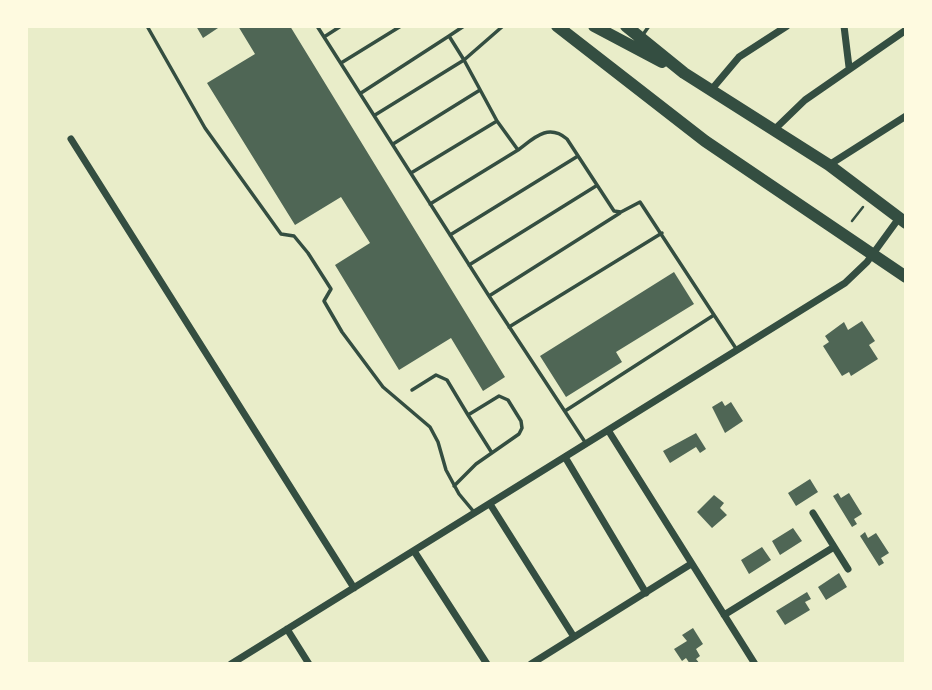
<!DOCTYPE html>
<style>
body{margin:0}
#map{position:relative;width:932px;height:690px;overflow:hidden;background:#e9edc9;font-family:"Open Sans",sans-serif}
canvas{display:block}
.frame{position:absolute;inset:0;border:28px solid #fefae0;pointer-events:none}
</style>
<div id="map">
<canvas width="932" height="690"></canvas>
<div class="frame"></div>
</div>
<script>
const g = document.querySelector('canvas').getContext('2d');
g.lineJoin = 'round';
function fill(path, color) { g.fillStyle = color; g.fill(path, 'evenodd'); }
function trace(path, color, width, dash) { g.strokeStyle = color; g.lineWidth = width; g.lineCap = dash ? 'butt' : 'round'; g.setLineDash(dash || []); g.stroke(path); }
const building = new Path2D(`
 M196,26h25l-18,12z
 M238,26h52l215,351 -22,14 -32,-53 -52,32 -64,-105 35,-22 -29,-46 -46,28 -88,-142 48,-29z
 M674,272l20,32 -78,48 6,10 -56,35 -26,-41z
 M862,321l13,20 -6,4 9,14 -27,17 -2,-4 -7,4 -19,-30 6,-4 -4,-6 19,-14 4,8z
 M722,401l3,5 6,-4 12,19 -18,12 -13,-26z
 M696,433l10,16 -6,4 -4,-6 -26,16 -7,-12z
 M810,479l8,13 -22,14 -8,-13z
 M838,493l3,5 8,-5 13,21 -8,5 3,5 -5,3 -19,-31z
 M714,495l10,8 -4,5 7,7 -15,13 -15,-16z
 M793,528l9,13 -22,14 -8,-14z
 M865,532l3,6 8,-5 13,20 -8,5 3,5 -5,3 -19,-30z
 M762,547l9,13 -22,14 -8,-14z
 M839,573l8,14 -21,13 -8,-13z
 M807,592l4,7 -6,3 5,8 -25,15 -9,-14z
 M693,628l10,16 -7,5 4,7 -4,3 4,5h-10l-4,-6 -4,3 -8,-12 13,-8 -5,-6z`);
const path = new Path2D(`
 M852,221l11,-14`);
const service = new Path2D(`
 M147,26l58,102 76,106 13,2 14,17 23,36 -7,12 18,31 41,55 47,40 8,15 8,28 13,24 15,18
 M317,26l172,270 96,146
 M464,26l-15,10 15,24 39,-34
 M642,36l7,-10
 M324,37l17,-11
 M341,63l60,-37
 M361,93l88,-57
 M375,115l89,-55 33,61 21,29c16,-12 30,-27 49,-11l47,72 7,1 19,-10 97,148
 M393,144l87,-54
 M411,173l86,-52
 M430,204l88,-54
 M450,235l128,-79
 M469,265l127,-79
 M489,296l131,-83
 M509,327l153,-94
 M412,390l24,-15 11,5 21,35
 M565,411l149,-96
 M454,486l22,-22 43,-30 3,-6 -1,-7 -13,-21 -9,-4 -31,19 24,38`);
const minor = new Path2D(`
 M844,26l5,41
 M712,89l27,-32 48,-31
 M775,129l30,-29 101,-70
 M71,139l283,449
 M829,165l77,-49
 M608,430l147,234
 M565,457l81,136
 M490,504l84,133
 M813,513l35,56
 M414,551l73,113
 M724,615l110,-68
 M287,629l22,35
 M231,664l614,-381 22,-21 32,-44
 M531,664l160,-100`);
const primary = new Path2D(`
 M557,26l148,115 201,136
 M594,26l68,36
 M626,26l58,47 145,92 77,58`);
fill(building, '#4f6655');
trace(path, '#344e41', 2.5);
trace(service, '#344e41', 3.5);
trace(minor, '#344e41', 7);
trace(primary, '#344e41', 12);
</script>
